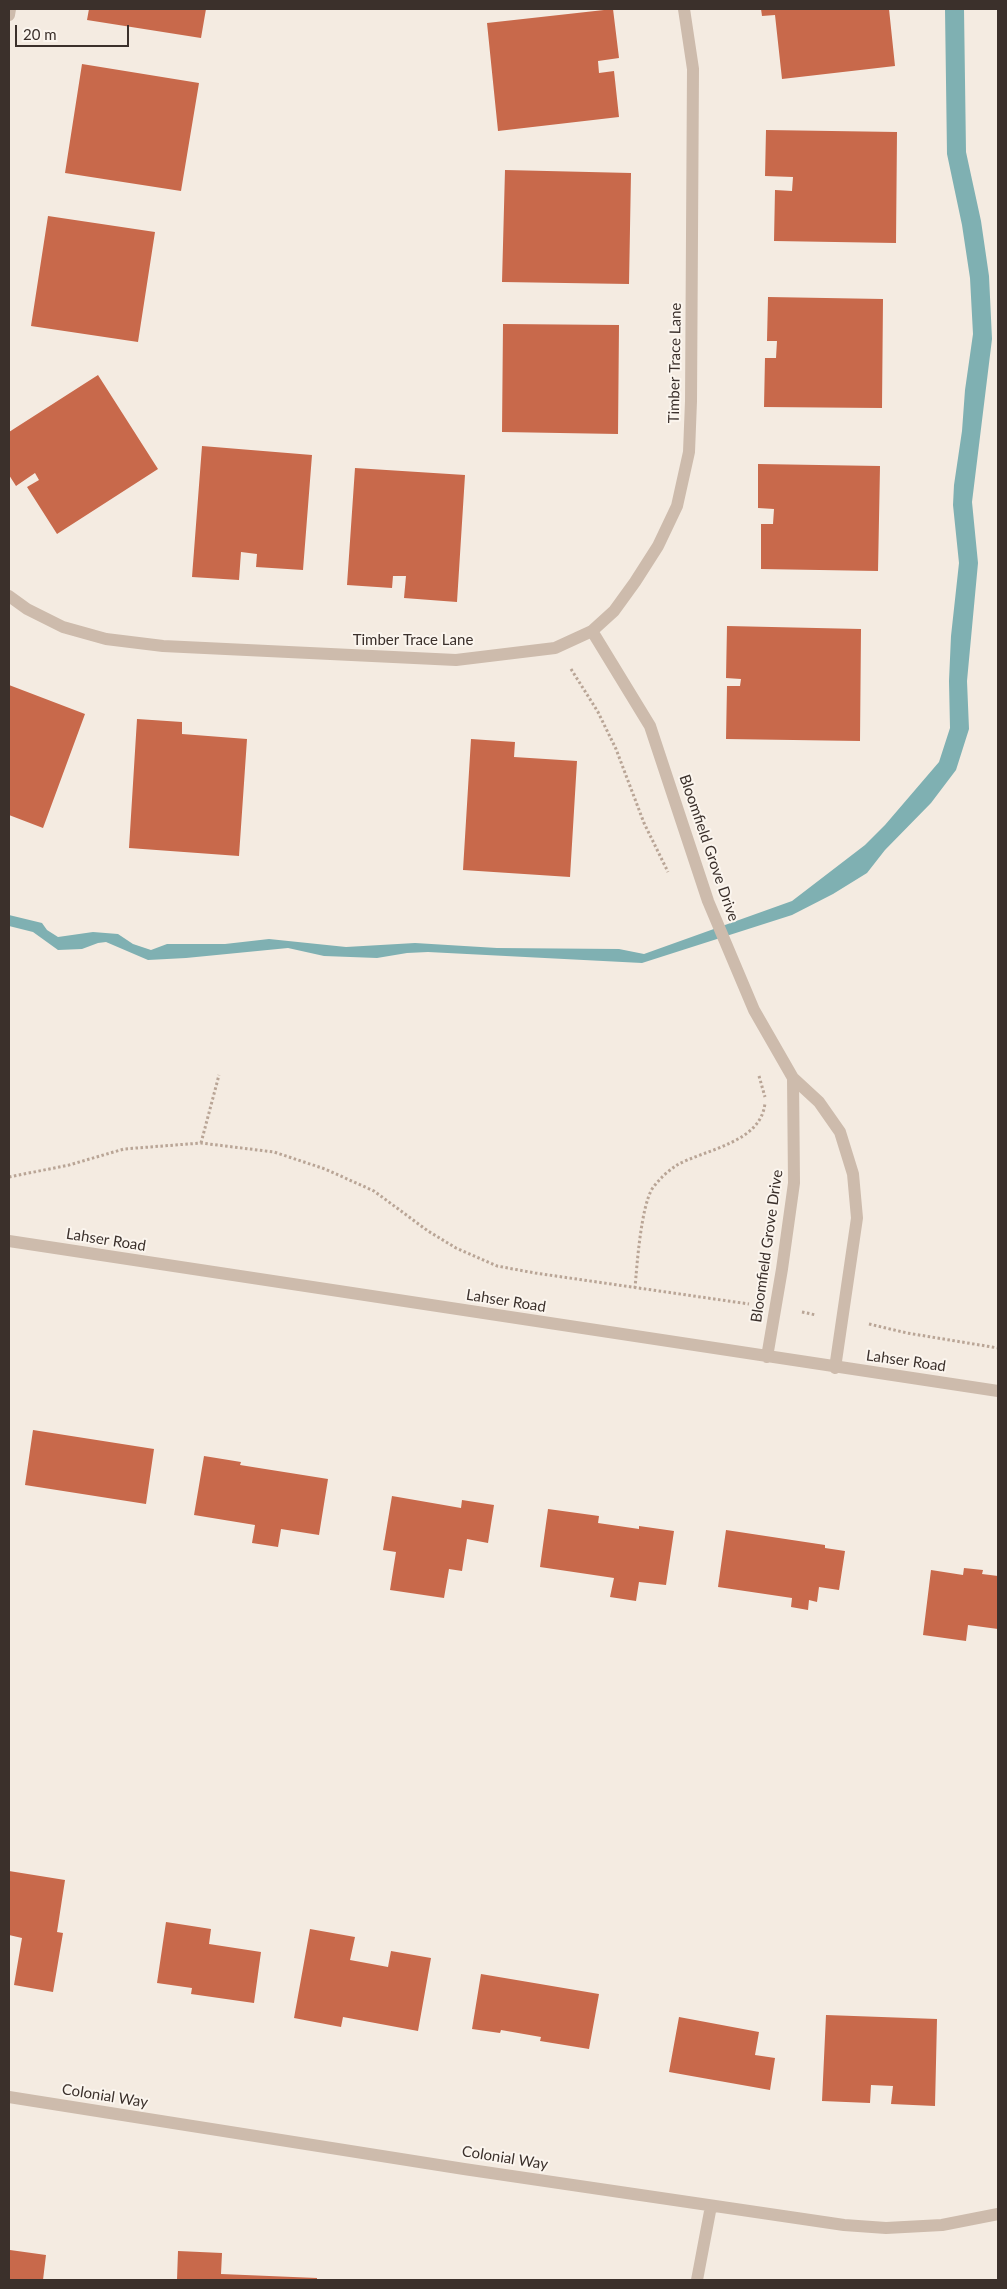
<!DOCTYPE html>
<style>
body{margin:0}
#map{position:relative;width:1007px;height:2289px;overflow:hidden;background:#f4ebe1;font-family:Lato,sans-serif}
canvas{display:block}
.frame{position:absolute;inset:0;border:10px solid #3b302b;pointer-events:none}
.scale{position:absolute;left:15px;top:25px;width:114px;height:22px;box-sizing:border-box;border:2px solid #3b302b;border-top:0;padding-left:6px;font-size:15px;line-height:18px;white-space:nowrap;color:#3b302b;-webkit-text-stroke:4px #fbf5ee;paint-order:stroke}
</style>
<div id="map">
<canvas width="1007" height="2289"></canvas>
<div class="frame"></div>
<div class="scale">20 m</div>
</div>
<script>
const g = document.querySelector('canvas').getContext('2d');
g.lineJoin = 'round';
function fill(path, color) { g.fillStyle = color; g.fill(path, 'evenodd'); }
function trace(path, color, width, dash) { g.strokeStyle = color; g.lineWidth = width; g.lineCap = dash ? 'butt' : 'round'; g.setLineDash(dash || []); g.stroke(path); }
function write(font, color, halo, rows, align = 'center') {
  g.font = font + ' Lato,sans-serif'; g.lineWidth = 4; g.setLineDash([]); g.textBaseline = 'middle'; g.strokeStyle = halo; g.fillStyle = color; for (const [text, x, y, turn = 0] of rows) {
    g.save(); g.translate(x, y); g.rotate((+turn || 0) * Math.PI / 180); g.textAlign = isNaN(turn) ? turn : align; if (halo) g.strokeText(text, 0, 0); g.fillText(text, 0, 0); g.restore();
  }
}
const water = new Path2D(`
 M945,9h19l2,143 15,69 8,55 3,63 -20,163 6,61 -11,118 2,48 -13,41 -25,33 -46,47 -18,23 -34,21 -41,21 -150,48 -214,-11 -21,1 -30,5 -53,-2 -36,-8 -102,10 -38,2 -42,-18 -8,1 -16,6 -24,1 -25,-18 -24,-6v-11l33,8 5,7 11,7 35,-5 25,2 15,10 18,6 16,-6h58l44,-5 77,8 69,-4 82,5 122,1 25,5 148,-53 73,-56 20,-20 54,-63 11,-34 -1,-47 2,-45 8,-73 -6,-58 1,-20 8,-54 3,-41 8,-56 -3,-56 -8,-53 -15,-71z`);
const building = new Path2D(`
 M89,9h117l-5,29 -114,-18z
 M613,9l6,49 -21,3 1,12 15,-2 5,46 -121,14 -11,-108z
 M761,9h128l6,57 -113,13 -7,-64 -13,1z
 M82,64l117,19 -18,108 -116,-18z
 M766,130l131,2 -1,111 -122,-2 1,-51 17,1 1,-14 -28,-1z
 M505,170l126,3 -2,111 -127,-2z
 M48,216l107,16 -17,110 -107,-16z
 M768,297l115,2 -1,109 -118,-1 1,-49h11l1,-17h-10z
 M503,324l116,1 -1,109 -116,-2z
 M98,375l60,94 -101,65 -30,-47 12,-7 -4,-7 -19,13 -7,-11v-43z
 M202,446l110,9 -9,115 -47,-3 1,-13 -16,-2 -2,28 -47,-3z
 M758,464l122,2 -2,105 -117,-2v-45h12l1,-15 -16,-1z
 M355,468l110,7 -8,127 -53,-4 2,-22h-13l-1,12 -45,-3z
 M727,626l134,3 -1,112 -134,-2 1,-53h13l1,-7 -15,-1z
 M9,685l76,29 -42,114 -34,-13z
 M137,719l45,3v12l65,5 -8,117 -110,-8z
 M471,739l44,3 -1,15 63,4 -7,116 -107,-7z
 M33,1430l121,19 -8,55 -121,-19z
 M204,1456l37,6 -1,3 88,14 -9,56 -38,-6 -3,18 -26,-4 3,-18 -61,-10z
 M392,1496l69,12 1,-8 32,5 -6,38 -21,-4 -5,32 -13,-2 -5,29 -54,-8 6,-38 -13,-2z
 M548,1509l51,7 -1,7 41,6v-3l35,5 -8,54 -27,-3 -3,19 -26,-4 4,-19 -74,-11z
 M726,1530l99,15v3l20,3 -6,39 -20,-3 -2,15 -8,-2 -1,10 -17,-3 1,-9 -74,-11z
 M964,1568l19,2 -1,4 16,2v53l-30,-4 -2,16 -43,-6 8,-65 32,5z
 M9,1871l56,9 -8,52 6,1 -10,59 -39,-7 8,-47 -13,-3z
 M166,1922l45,7 -2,15 52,8 -7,51 -63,-9 1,-6 -35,-5z
 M310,1929l45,8 -5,23 38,7 3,-16 40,7 -13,73 -75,-14 -2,10 -47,-9z
 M481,1974l118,20 -10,55 -49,-8 1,-4 -40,-7 -1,3 -28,-4z
 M826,2015l111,4 -2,87 -44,-2 2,-18 -22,-1 -1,18 -48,-2z
 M679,2017l80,15 -4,23 20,3 -5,32 -101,-18z
 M10,2250l36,5 -3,25h-34z
 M178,2251l44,2 -1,21 96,4v2h-140z`);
const path = new Path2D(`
 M571,669l27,43 18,37 28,74 24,49
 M759,1076l6,21
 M201,1143l18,-68
 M9,1177l60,-12 55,-16 77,-6 73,9 51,17 49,22 54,40 28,17 41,18 38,7 214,31
 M635,1288c2,-24 6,-80 17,-99 7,-10 16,-18 25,-24 29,-16 84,-22 88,-62
 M802,1312l14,3
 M869,1324l38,9 91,15`);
const minor = new Path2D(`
 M9,15l1,-6
 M9,596l18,13 36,18 43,12 57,7 293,14 99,-12 37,-17 22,-20 21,-29 23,-36 19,-40 12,-54 2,-51 2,-332 -9,-60
 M592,631l58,95 58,175 46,109 39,68 26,24 21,30 13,42 4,44 -22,150
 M9,1241l989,150
 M767,1357l15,-88 12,-86 -1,-105
 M9,2097l455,72 380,56 42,3 56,-3 56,-11
 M697,2280l14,-74`);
const streetNames = [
 ["Timber Trace Lane",675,363,-89],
 ["Timber Trace Lane",413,640],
 ["Bloomfield Grove Drive",709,848,71],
 ["Lahser Road",106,1240,9],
 ["Bloomfield Grove Drive",767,1246,-82],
 ["Lahser Road",506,1301,9],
 ["Lahser Road",906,1361,8],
 ["Colonial Way",105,2096,9],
 ["Colonial Way",505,2158,9]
];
fill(water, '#7fb0b2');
fill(building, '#c8694b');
trace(path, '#b9a596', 3, [2.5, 2.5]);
trace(minor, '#cdbbac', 12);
write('15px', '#3b302b', '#fbf5ee', streetNames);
</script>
